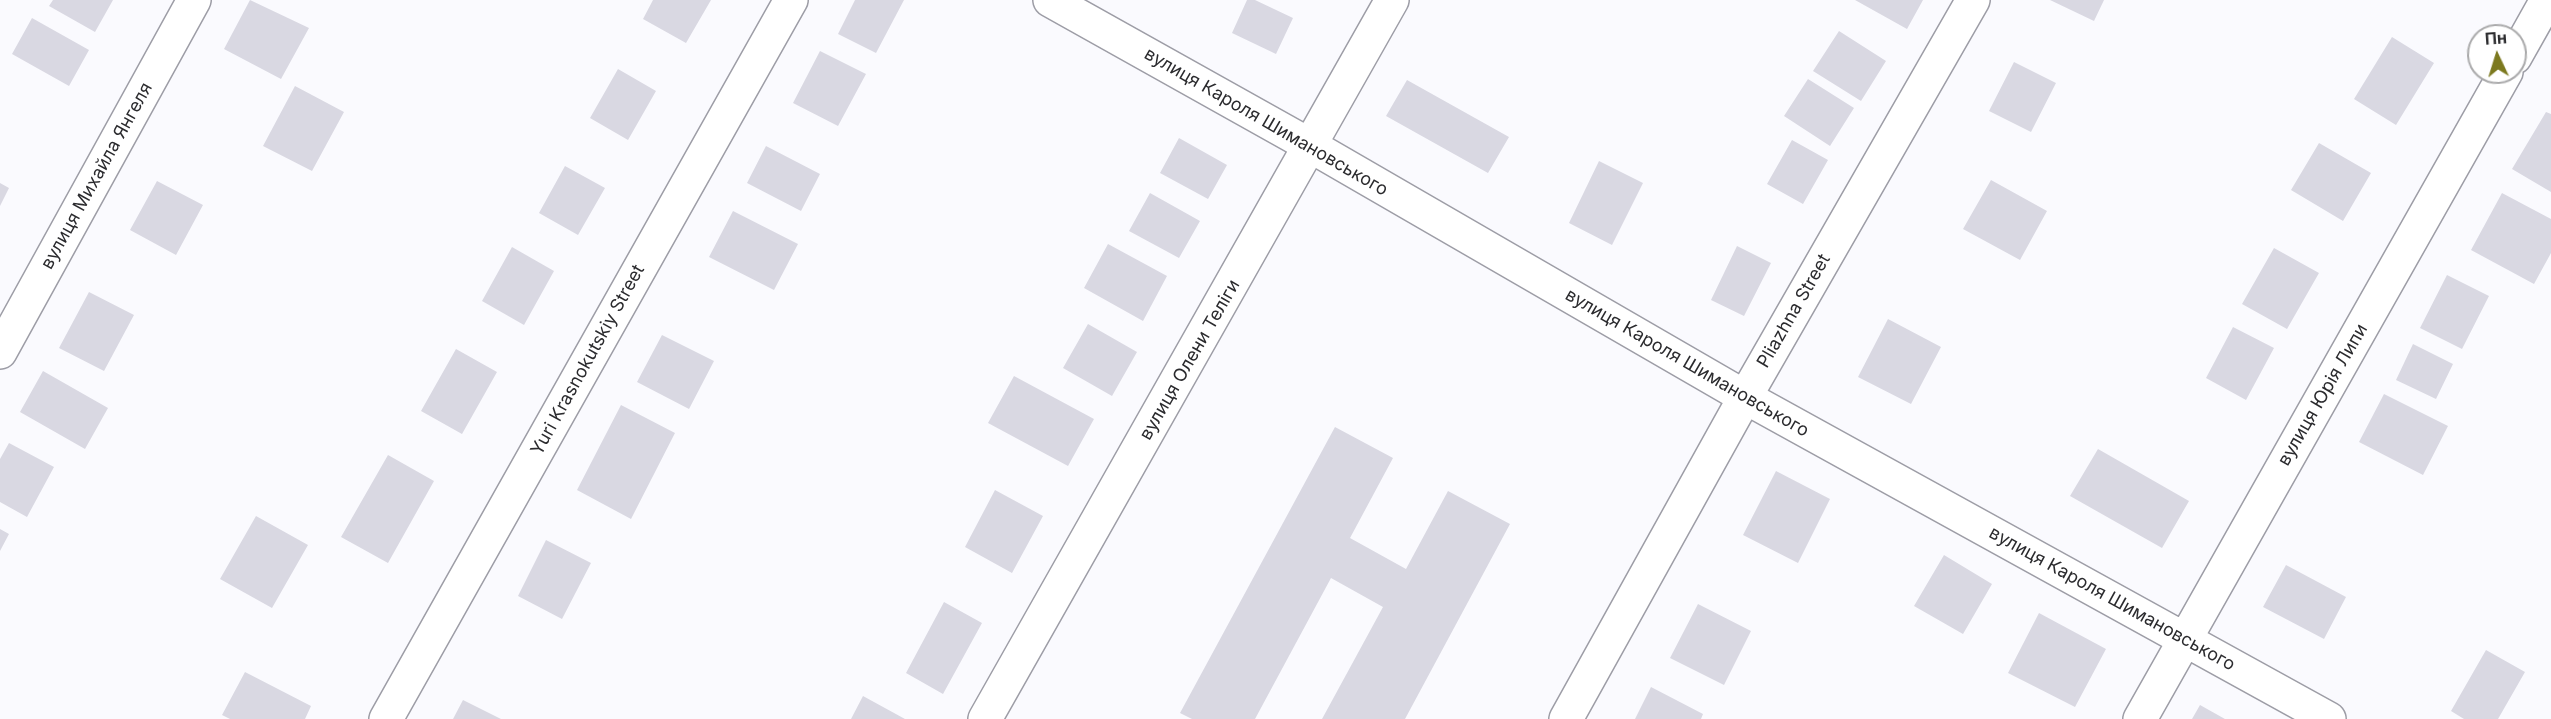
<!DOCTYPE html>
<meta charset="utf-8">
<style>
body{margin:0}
#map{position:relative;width:2551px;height:719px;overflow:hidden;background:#fafafe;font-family:Inter,sans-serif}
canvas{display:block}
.north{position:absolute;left:2467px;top:24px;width:60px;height:60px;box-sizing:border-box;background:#fff;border:2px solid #aaaaab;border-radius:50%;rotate:356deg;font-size:16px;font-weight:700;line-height:24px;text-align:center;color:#2b2b2e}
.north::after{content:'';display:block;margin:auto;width:21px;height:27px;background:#7c791f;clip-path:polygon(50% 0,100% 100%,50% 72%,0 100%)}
</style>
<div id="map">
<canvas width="2551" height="719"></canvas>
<div class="north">Пн</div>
</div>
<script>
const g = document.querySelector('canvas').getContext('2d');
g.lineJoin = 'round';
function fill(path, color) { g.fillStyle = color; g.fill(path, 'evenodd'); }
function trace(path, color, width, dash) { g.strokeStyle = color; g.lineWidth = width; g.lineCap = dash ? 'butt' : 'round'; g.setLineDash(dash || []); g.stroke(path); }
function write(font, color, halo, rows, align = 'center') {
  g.font = font + ' Inter,sans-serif'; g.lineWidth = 5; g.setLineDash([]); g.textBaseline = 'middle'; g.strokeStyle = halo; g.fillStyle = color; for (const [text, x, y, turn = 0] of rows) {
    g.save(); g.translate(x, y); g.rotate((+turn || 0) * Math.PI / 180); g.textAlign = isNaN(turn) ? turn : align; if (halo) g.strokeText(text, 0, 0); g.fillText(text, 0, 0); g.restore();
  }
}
const building = new Path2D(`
 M53,0h60l-18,32 -46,-26z
 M250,0l59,28 -28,51 -57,-30z
 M653,0h58l-25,43 -43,-24z
 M855,0h49l-28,53 -38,-19z
 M1247,0h8l38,18 -17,36 -44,-21z
 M1855,0h68l-16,29z
 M2050,0h54l-10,21z
 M32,18l57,32 -20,36 -57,-32z
 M1839,31l47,30 -25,40 -48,-30z
 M2392,37l42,26 -38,62 -42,-26z
 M820,51l46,23 -28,52 -45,-23z
 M2014,62l42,21 -25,49 -42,-21z
 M618,69l38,22 -28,49 -38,-22z
 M1808,79l46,29 -24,38 -46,-30z
 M1407,80l102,57 -21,36 -102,-57z
 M295,86l49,26 -32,59 -49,-25z
 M2546,112l5,2v78l-39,-23z
 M1179,138l48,27 -19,34 -48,-26z
 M1792,140l36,20 -25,44 -36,-20z
 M2319,143l52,30 -28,48 -52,-31z
 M766,146l54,28 -19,37 -54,-28z
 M1599,161l44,22 -31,62 -43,-22z
 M565,166l40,22 -27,47 -39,-22z
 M1991,180l56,31 -27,49 -57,-31z
 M157,181l46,24 -27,50 -46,-25z
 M0,183l9,5 -9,18z
 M1150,193l50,28 -21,37 -50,-27z
 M2502,193l49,26v34l-17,31 -63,-34z
 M733,211l65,33 -24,46 -65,-33z
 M1108,244l59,32 -24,45 -59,-33z
 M1737,246l34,17 -27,53 -33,-16z
 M512,247l42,24 -30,54 -42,-24z
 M2274,248l45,25 -32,56 -45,-25z
 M2447,275l42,21 -27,53 -42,-21z
 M89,292l45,23 -30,56 -45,-23z
 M1888,319l53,28 -30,57 -53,-27z
 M1088,324l49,28 -25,44 -49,-28z
 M2233,327l41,21 -28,52 -40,-22z
 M662,335l52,26 -25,48 -52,-27z
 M2413,344l40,20 -17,35 -40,-19z
 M456,349l41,23 -35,62 -41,-23z
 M43,371l65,37 -23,41 -65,-37z
 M1014,376l80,43 -26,47 -80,-43z
 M2384,394l64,32 -25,49 -64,-33z
 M621,405l54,28 -44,86 -54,-29z
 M1335,427l58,31 -43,80 56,31 42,-78 62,33 -105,195h-83l61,-112 -52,-29 -76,141h-63l-12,-6z
 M9,443l45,24 -27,50 -27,-15v-43z
 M2098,449l91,52 -27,47 -92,-52z
 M388,455l46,26 -46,82 -47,-26z
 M1776,471l54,28 -32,64 -55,-28z
 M995,490l48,26 -31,57 -47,-26z
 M256,516l52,29 -36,63 -52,-29z
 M0,529l9,5 -9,17z
 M546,540l45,23 -29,56 -44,-23z
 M1944,555l48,29 -29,50 -49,-28z
 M2286,565l60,32 -22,42 -61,-32z
 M944,602l38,21 -39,71 -37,-21z
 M1698,604l53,27 -27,54 -54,-27z
 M2039,613l67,36 -31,58 -67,-34z
 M2486,650l39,22 -27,47h-34l-13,-8z
 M245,672l66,34 -6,13h-75l-8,-4z
 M1651,687l52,27 -2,5h-66z
 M863,696l42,23h-54z
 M463,700l38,19h-48z
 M2200,705l25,14h-33z`);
const minor = new Path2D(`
 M1050,0l261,146 434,251 584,322
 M2515,57l32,-57
 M0,352l194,-352
 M386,719l405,-719
 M985,719l407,-719
 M1566,719l179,-322 228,-397
 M2140,719l366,-647`);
const streetNames = [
 ["вулиця Кароля Шимановського",1266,122,30],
 ["вулиця Михайла Янгеля",97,176,-61],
 ["Pliazhna Street",1794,311,-60],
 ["Yuri Krasnokutskiy Street",588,360,-61],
 ["вулиця Олени Теліги",1190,360,-60],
 ["вулиця Кароля Шимановського",1687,363,30],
 ["вулиця Юрія Липи",2323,395,-60],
 ["вулиця Кароля Шимановського",2112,599,29]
];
fill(building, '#d9d8e2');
trace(minor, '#9d9da6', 36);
trace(minor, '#fff', 33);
write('18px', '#2b2b2e', '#fff', streetNames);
</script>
